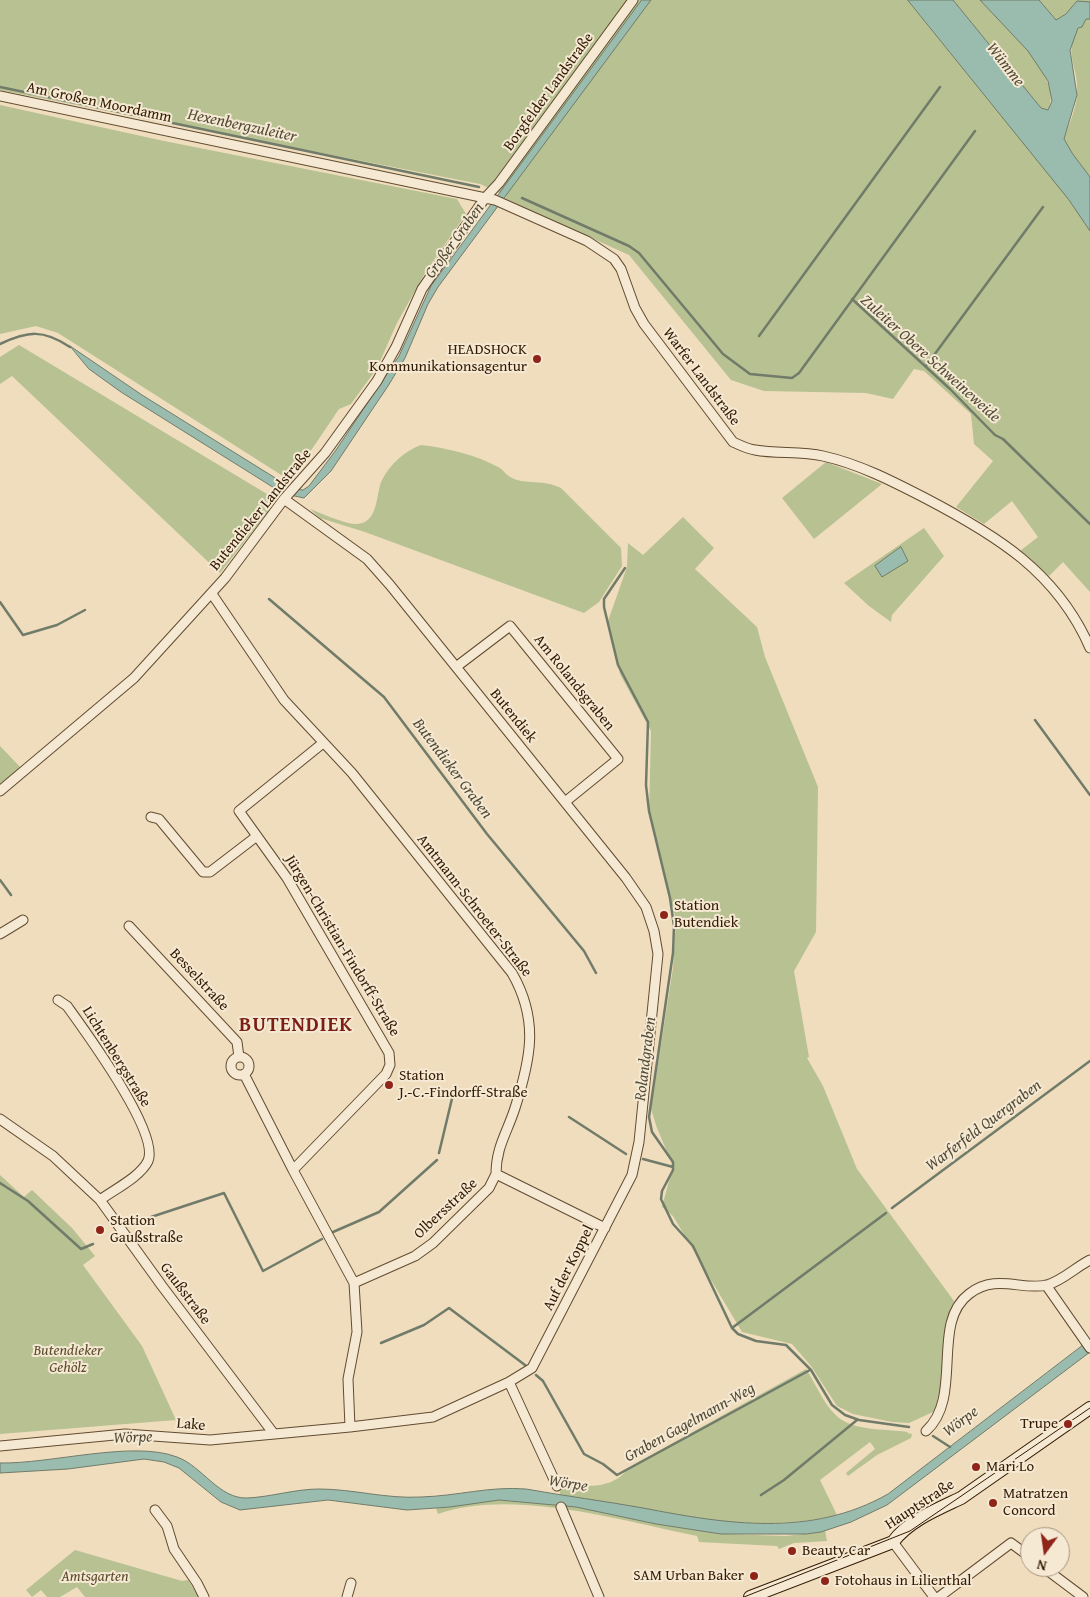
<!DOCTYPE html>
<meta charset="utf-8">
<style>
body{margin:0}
#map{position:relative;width:1090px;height:1597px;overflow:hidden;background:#efddbd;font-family:"Gentium Book Plus",serif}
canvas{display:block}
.north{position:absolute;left:1020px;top:1527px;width:50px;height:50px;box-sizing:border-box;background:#f5e9d4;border:1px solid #a79680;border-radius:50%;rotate:194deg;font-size:14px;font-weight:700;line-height:20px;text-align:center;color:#331a01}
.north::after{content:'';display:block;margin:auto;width:18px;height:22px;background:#8f2418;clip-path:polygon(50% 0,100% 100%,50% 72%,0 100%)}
</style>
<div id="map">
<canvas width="1090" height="1597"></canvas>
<div class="north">N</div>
</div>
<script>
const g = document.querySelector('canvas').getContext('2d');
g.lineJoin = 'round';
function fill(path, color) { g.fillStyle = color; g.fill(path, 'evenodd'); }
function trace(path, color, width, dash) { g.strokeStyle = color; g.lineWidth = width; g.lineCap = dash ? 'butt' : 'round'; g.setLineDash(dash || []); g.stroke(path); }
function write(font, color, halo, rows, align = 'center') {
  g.font = font + ' "Gentium Book Plus",serif'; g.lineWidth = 4; g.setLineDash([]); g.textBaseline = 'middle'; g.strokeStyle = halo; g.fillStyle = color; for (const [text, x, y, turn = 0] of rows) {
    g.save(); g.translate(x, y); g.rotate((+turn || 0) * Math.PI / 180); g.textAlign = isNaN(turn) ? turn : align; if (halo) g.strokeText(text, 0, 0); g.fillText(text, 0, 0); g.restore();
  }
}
const green = new Path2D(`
 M0,0h908l162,200 20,31v361l-27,-30 -14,14 -29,-25 18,-14 -26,-36 -28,23 -28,-17 37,-46 -19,-17 -3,-30 -47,-43 -10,-2 -21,30 -27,-6 -102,-2 -33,-11 -102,-125 -124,-56 1,-3 -26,-12 -480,-94z
 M953,0h27c22,23 85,77 68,110l-7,-2z
 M1039,0h51v2l-13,-1 -11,13 -10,6z
 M1086,19h4v158l-18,-24 -8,-14c5,-14 11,-28 13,-42 4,-33 -20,-46 9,-78z
 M0,105l164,36 293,58 9,15 -41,59 -28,50 -20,45 -26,36 -12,5 -27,40 -26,29 -228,-145 -22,-7 -36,8z
 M19,345l258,155 -57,73 -208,-197 -12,8v-27z
 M421,445c26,3 56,10 79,23 4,3 7,8 12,10 14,7 31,1 49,10l60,60 1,18 -23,36 -15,11 -219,-81 -45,-14 -10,-9c11,4 32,14 44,15 26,1 21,-30 28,-44 8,-16 23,-29 39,-35z
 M826,462l56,22 -68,55 -32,-41z
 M683,517l31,31 -19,21 62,58 8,30 53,130 -2,145 -22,39 15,86 -2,1 16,28 34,83 97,132 -6,19 -6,61 -7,30 -26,12 -17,-1 -39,-8 -16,-8 -26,-40 -19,-22 -50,-12 -69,-116 -11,-9 11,-41 -16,-38 -6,-19 22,-141 3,-48 -27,-106 2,-83 -31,-57 -12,-53 19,-54 1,-24 15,12z
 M924,528l20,28 -52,59 -1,7 -22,-16 -25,-23z
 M0,746l21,22 -21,18z
 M0,1175l24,22 8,-7 40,38 23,28 -12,9 59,81 34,74 -176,14z
 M806,1369c10,15 20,41 36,51 17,11 46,9 66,12l-1,1 5,1 -1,4 -34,17 -29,21 -2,-3 29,-24 -5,-7 -50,38 17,35c-91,22 -186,-5 -277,-20l-1,-11c23,2 54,7 69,-16z
 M499,1500l77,7 80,17 65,10 65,2 35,-4 4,-2 2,11 -33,2 -15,6 -2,-3 -78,-4 -2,-6c-75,-15 -184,-48 -259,-22l-2,-6z
 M75,1550l107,31 6,-1 11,17h-114l-8,-10 -17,10h-13l-6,-7 -9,7 -6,-7z`);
const water = new Path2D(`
 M642,0h9l-213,287 -10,17 -23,54 -17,28 -57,85 -27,27 -14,-3 6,-6 7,1 6,-4 27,-36 63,-94 32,-70z
 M908,0h45l88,108 7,2 4,-9 -4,-20 -20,-30 -48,-51h59l17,20 10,-6 11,-13 13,1v17h-4l-4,8 -4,1 -8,22 7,45 -13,44 8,14 18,24v54l-21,-31z
 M70,346l72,49 143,89 -6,7 -158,-99 -32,-23z
 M901,547l7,14 -26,16 -7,-11z
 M1090,1340v12l-203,153 -36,17 -30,10 -15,2h-85l-65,-10 -80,-17 -77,-7 -49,7 -43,3 -79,-10 -88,10 -19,-8 -42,-34 -15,-6 -20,-3 -76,10 -68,4v-10c51,1 133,-23 177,-6 25,9 42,42 70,41 24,-1 48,-9 72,-9 34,0 67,10 102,8 36,-1 69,-11 105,-8 39,7 78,12 117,19 83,16 168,30 245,-14z`);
const stream = new Path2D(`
 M0,87l479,100
 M522,198l107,48 10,7 84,101 27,20 42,4 7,-5 176,-242
 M852,299l98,90 45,46 8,4 87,85
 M759,336l181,-249
 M0,344c28,-13 43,-15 70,3
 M926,366l117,-159
 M625,568l-21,31v8l14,58 30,57 -2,63 3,26 21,87 4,28 -1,27 -24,164 3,15 21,30v8l-11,21 -1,8 12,25 20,22 39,82 6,6 18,7 30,4 25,25 21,35 13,10 14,5 50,7
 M269,599l115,98 103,137 97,117 12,22
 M0,602l23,33 34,-10 28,-15
 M1035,720l55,75
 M0,880l11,15
 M569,1117l57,37
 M439,1153l16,-67
 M643,1159l30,8
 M0,1183l28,18 53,48 12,-5
 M892,1208l198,-147
 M151,1217l73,-24 39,78 59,-32
 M333,1232l46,-20 58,-52
 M732,1328l154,-115
 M381,1343l43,-18 25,-17 76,57
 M536,1375l7,6 41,73 19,10 14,11 193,-105
 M933,1436l17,11
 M761,1495l23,-15 73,-60`);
const street = new Path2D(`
 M0,96l495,104 92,41 27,18 7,10 14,39 9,16 89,118c7,3 14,7 22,8 22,4 46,1 68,6 36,8 69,25 102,42 71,37 132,74 165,150
 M212,594l72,106 68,73 160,200c27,47 19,85 3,135 -8,25 -19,39 -19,66l109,54
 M456,667l54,-41 108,133 -53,43
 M323,743l-84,68 48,67 102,175 1,12 -4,9 -93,96 61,113 3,49 -9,47 2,48
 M0,791l134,-113 91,-100 59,-79 41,-46 52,-72 19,-34 26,-58 63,-91 14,-15 134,-183
 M151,817l8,2 44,53h7l47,-36
 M129,926l108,116 2,15
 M0,934l23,-14
 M58,1000l9,6c18,25 93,127 81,155 -8,16 -33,28 -48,39
 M231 1066a9 9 0 1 1 18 0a9 9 0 1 1-18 0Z
 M244,1074l49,96
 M0,1119l53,37 47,44 62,86 112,148
 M354,1283l61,-27 18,-13 56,-55 7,-14
 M1046,1285l44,63
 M509,1382l48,104
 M926,1431c38,-34 4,-108 43,-137 27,-21 53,-3 78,-9 15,-4 29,-18 43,-25
 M0,1446l125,-12 85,6 140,-13 83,-10 76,-35 23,-14 100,-193 7,-33 19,-188 -4,-23 -8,-24 -20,-29 -236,-293 -23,-26 -83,-60
 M561,1507l38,90
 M155,1510l12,16 7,23 23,34 7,14
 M893,1542l41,55
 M1043,1567l40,30
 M347,1597l4,-14
 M939,1597l72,-54 19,14`);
const secondary = new Path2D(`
 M750,1597l143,-55c15,-21 45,-33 68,-44l129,-90`);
const tram = new Path2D(`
 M744,1597l166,-66 180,-123`);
const markers = [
 [537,359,5,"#8f2418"],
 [664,915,5,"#8f2418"],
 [389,1085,5,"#8f2418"],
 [100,1230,5,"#8f2418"],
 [1068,1424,5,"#8f2418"],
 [976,1467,5,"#8f2418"],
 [993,1503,5,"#8f2418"],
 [792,1551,5,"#8f2418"],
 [754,1576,5,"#8f2418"],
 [825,1581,5,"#8f2418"]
];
const streetNames = [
 ["Borgfelder Landstraße",549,92,-54],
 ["Am Großen Moordamm",99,103,12],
 ["Warfer Landstraße",701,377,53],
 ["Butendieker Landstraße",261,510,-51],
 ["Am Rolandsgraben",574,683,51],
 ["Butendiek",513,716,51],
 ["Amtmann-Schroeter-Straße",474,906,52],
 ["Jürgen-Christian-Findorff-Straße",342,946,59],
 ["Besselstraße",199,980,47],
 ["Lichtenbergstraße",116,1057,58],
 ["Olbersstraße",446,1209,-43],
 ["Auf der Koppel",569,1268,-63],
 ["Gaußstraße",185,1294,53],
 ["Lake",191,1425,5],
 ["Hauptstraße",920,1505,-33]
];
const poiNames = [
 ["HEADSHOCK",527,350,"right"],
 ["Kommunikationsagentur",527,367,"right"],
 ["Station",674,906],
 ["Butendiek",674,923],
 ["Station",399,1076],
 ["J.-C.-Findorff-Straße",399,1093],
 ["Station",110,1221],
 ["Gaußstraße",110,1238],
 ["Trupe",1058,1424,"right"],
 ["Mari Lo",986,1467],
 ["Matratzen",1003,1494],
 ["Concord",1003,1511],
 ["Beauty Car",802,1551],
 ["SAM Urban Baker",744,1576,"right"],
 ["Fotohaus in Lilienthal",835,1581]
];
const parkNames = [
 ["Butendieker",68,1351],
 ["Gehölz",68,1368],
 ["Amtsgarten",95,1577]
];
const waterNames = [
 ["Wümme",1005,65,52],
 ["Hexenbergzuleiter",242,126,12],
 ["Großer Graben",455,241,-54],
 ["Zuleiter Obere Schweineweide",930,359,42],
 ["Butendieker Graben",452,769,53],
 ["Rolandgraben",646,1059,-83],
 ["Warferfeld Quergraben",984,1126,-37],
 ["Wörpe",961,1422,-37],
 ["Graben Gagelmann-Weg",690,1423,-29],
 ["Wörpe",133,1438,-2],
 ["Wörpe",568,1484,9]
];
const districtNames = [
 ["BUTENDIEK",296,1026]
];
fill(green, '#b7c192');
fill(water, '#9abcae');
trace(water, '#717b69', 1);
trace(stream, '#717b69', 2.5);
trace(street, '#624b30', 11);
trace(secondary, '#331a01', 14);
trace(street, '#f5e9d4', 9);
trace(secondary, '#f5e9d4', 12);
trace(tram, '#331a01', 1);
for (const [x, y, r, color] of markers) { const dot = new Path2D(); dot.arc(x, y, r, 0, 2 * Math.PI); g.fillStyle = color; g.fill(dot); trace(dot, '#f5e9d4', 2); }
write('15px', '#331a01', '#f5e9d4', streetNames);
write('15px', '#331a01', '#f5e9d4', poiNames, 'left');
write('italic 15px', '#5b4c2c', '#f5e9d4', parkNames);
write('italic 16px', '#524b35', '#f5e9d4', waterNames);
g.letterSpacing = '1px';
write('bold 20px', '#7a1f14', '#f5e9d4', districtNames);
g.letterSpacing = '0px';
</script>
